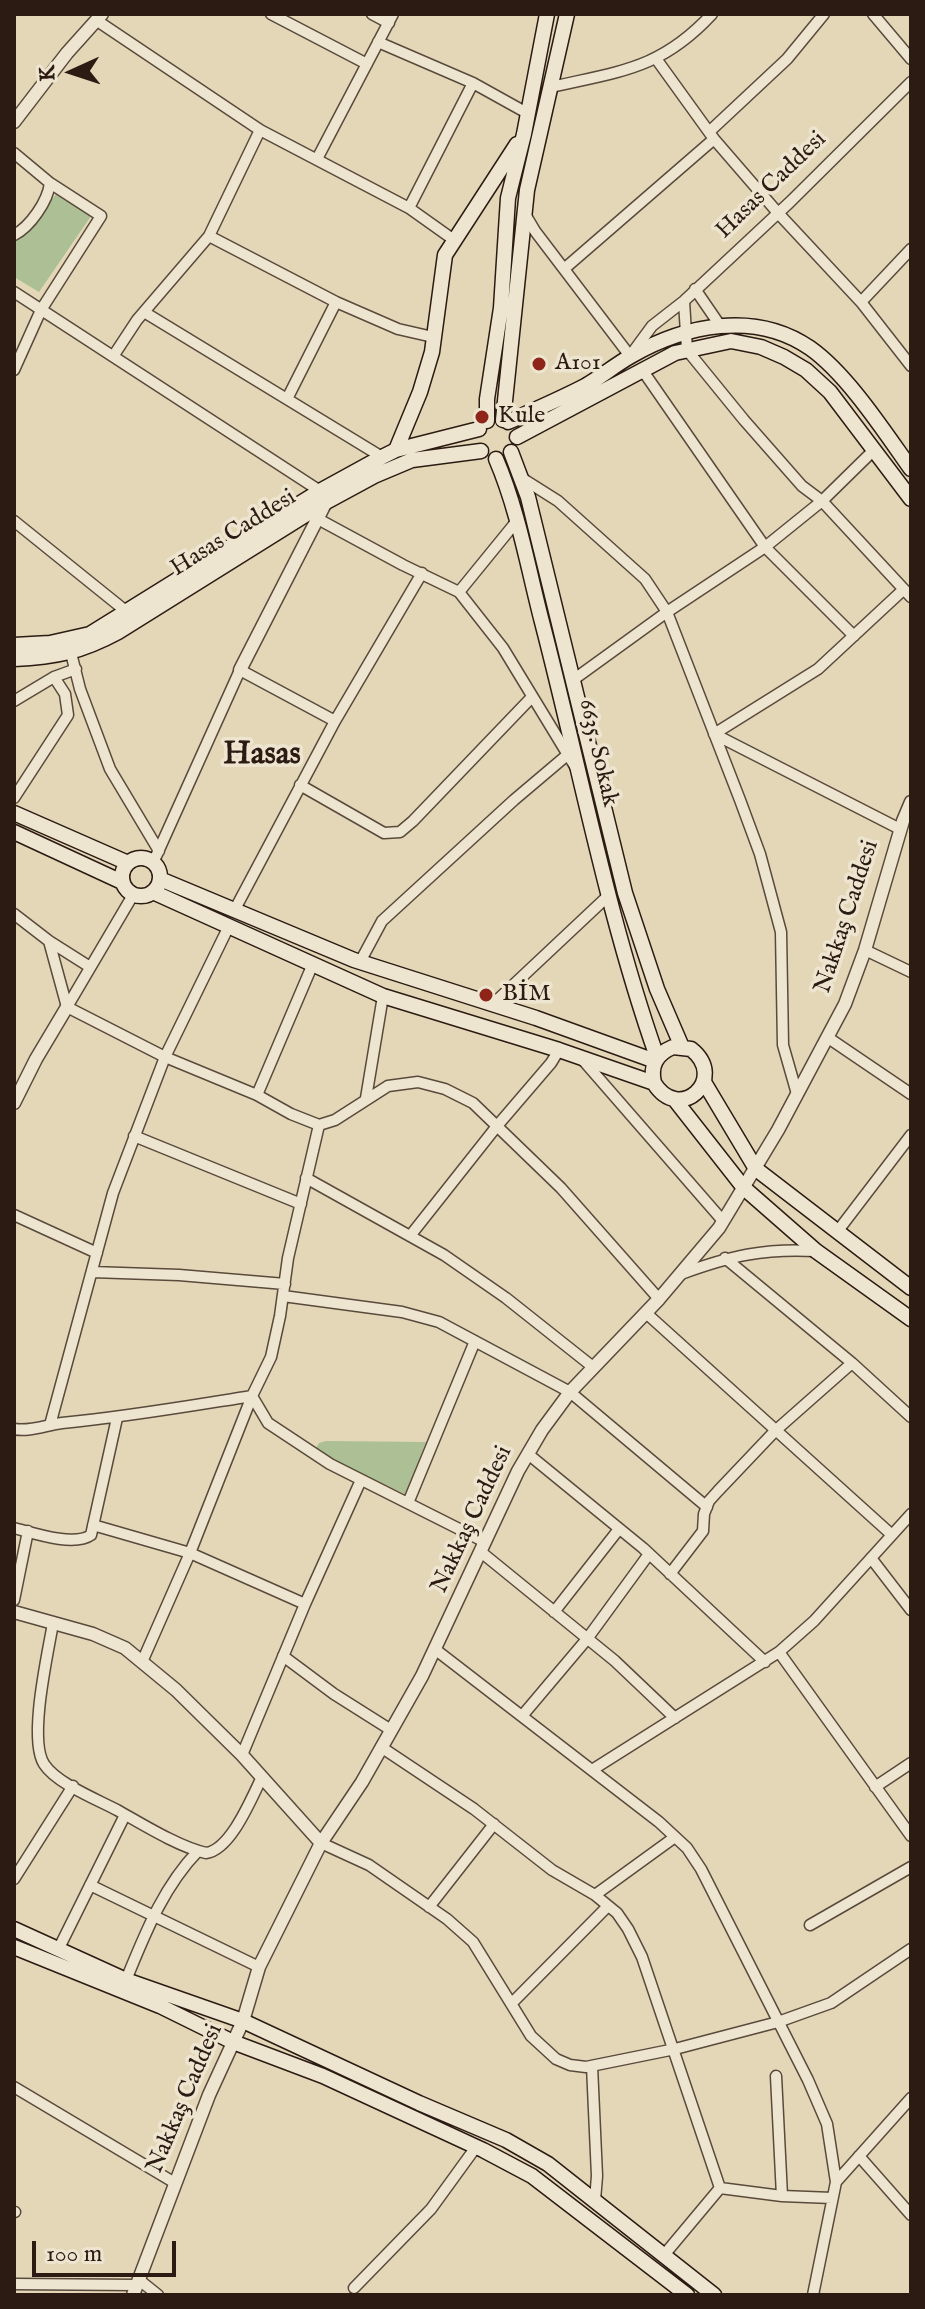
<!DOCTYPE html>
<meta charset="utf-8">
<style>
body{margin:0}
#map{position:relative;width:925px;height:2309px;overflow:hidden;background:#e3d7b7;font-family:"IM FELL English",serif}
canvas{display:block}
.frame{position:absolute;inset:0;border:16px solid #2c1b13;pointer-events:none}
.north{position:absolute;left:32px;top:32px;width:80px;height:80px;-webkit-text-stroke:6px #ede5d0;paint-order:stroke;rotate:267deg;font-size:22px;font-weight:700;line-height:32px;text-align:center;color:#2c1b13}
.north::after{content:'';display:block;margin:auto;width:28px;height:36px;background:#2c1b13;clip-path:polygon(50% 0,100% 100%,50% 72%,0 100%)}
.scale{position:absolute;left:32px;top:2241px;width:144px;height:36px;box-sizing:border-box;border:4px solid #2c1b13;border-top:0;padding-left:10px;font-size:24px;line-height:28px;white-space:nowrap;color:#2c1b13;-webkit-text-stroke:6px #ede5d0;paint-order:stroke}
</style>
<div id="map">
<canvas width="925" height="2309"></canvas>
<div class="frame"></div>
<div class="north">K</div>
<div class="scale">100 m</div>
</div>
<script>
const g = document.querySelector('canvas').getContext('2d');
g.lineJoin = 'round';
function fill(path, color) { g.fillStyle = color; g.fill(path, 'evenodd'); }
function trace(path, color, width, dash) { g.strokeStyle = color; g.lineWidth = width; g.lineCap = dash ? 'butt' : 'round'; g.setLineDash(dash || []); g.stroke(path); }
function write(font, color, halo, rows, align = 'center') {
  g.font = font + ' "IM FELL English",serif'; g.lineWidth = 7; g.setLineDash([]); g.textBaseline = 'middle'; g.strokeStyle = halo; g.fillStyle = color; for (const [text, x, y, turn = 0] of rows) {
    g.save(); g.translate(x, y); g.rotate((+turn || 0) * Math.PI / 180); g.textAlign = isNaN(turn) ? turn : align; if (halo) g.strokeText(text, 0, 0); g.fillText(text, 0, 0); g.restore();
  }
}
const green = new Path2D(`
 M56,194l35,22 -52,76 -25,-15v-35l8,-4z
 M326,1441l100,1 -21,52 -86,-41 -3,-5 3,-5z`);
const minor = new Path2D(`
 M271,14l96,50
 M372,14l17,9
 M873,14l38,45
 M96,20l164,110 149,78 45,32
 M378,42l95,41 54,30
 M657,60l57,79 64,74 83,89 50,64
 M552,87c69,-16 109,-18 160,-73
 M710,131l77,-72 37,-45
 M14,153l36,30c-2,18 -20,44 -36,52
 M317,159l76,-145
 M409,208l64,-125
 M525,214l10,17 95,125 22,-30 32,-25 106,-99 121,-120
 M209,236l127,66
 M564,269l150,-130
 M695,289l26,38
 M14,292l306,199 2,4
 M684,301l3,49 57,70 58,66 20,15 89,96
 M861,302l50,-53
 M144,312l238,145
 M114,355l23,-35 72,-84 51,-106
 M14,370l27,-60 60,-94 -51,-33
 M643,371l122,176 89,89
 M287,399l49,-97 62,27 35,8
 M520,477l38,24 87,78 22,33 73,188 20,54 21,78 2,113 14,49
 M318,519l85,46 56,27 44,56 73,120
 M14,521l113,91
 M459,592l57,-70
 M71,653l9,36 30,80 49,82
 M573,680l94,-68 98,-65 57,-46 52,-51
 M14,701l40,-24 22,-8
 M714,734l104,-65 85,-79
 M714,734l186,95
 M300,785l84,48 16,-1 13,-11 118,-123
 M14,798l54,-83 -3,-21 -11,-17
 M153,863l87,-193 95,51
 M234,911l101,-190 87,-148
 M14,914l35,27 41,26
 M49,941l18,66 98,50 92,38 34,19 28,11 16,-5 53,-34 30,-4 27,7 28,14 88,85 98,111
 M865,950l46,22
 M360,962l22,-41 132,-121 52,-44
 M492,1005l116,-109
 M67,1007l66,-112
 M827,1037l84,57
 M582,1059l141,162
 M257,1095l55,-129
 M366,1098l17,-102
 M134,1136l167,68
 M306,1178l138,77 62,43 87,69
 M14,1215l83,38
 M837,1232l74,-97
 M410,1236l87,-110 54,-63 8,-13
 M725,1258l127,105 59,54
 M92,1272l87,3 106,9
 M681,1274c49,-18 83,-26 135,-23
 M283,1296l119,16 37,10 131,70 137,115
 M646,1313l246,222
 M50,1425l63,-232 52,-136 63,-129
 M14,1429c16,3 32,-4 48,-6 64,-6 127,-17 190,-27l16,27 62,41 155,78
 M528,1454l115,94 122,114
 M408,1503l67,-162
 M93,1525l97,28 115,51
 M14,1528c19,5 60,19 77,7l26,-117
 M481,1552l134,109 60,57
 M871,1558l40,52
 M670,1574l33,-43 1,-17 5,-13 9,-10 57,-60 77,-68
 M14,1600l14,-69
 M554,1612l65,-83
 M53,1623c-5,30 -25,116 -9,141 12,19 52,35 73,46 25,14 62,37 89,43 25,-3 46,-56 56,-76
 M436,1650l223,172 28,26 14,21 107,211 19,44 9,58 -23,113
 M779,1652l132,184
 M283,1656l51,38 57,36
 M142,1662l48,-109 62,-157 19,-39 9,-41 8,-58 31,-133
 M522,1716l65,-77 62,-85
 M381,1747l93,62 78,61 43,25 22,18 11,16 14,28 78,231 -56,67
 M242,1755l63,-151 56,-124
 M592,1770l187,-118 35,-31 97,-107
 M875,1787l36,-24
 M321,1843l48,22 78,54 26,23 58,94 25,23 14,6 16,2 89,-18 103,-27 53,-19 80,-54
 M14,1879l59,-93
 M90,1885l169,82
 M595,1895l80,-58
 M429,1907l65,-83
 M810,1925l101,-58
 M58,1950l67,-135
 M126,1980c19,-46 37,-93 72,-129
 M512,2003l96,-97
 M592,2066l5,110 -2,24
 M776,2076l6,120
 M14,2087l161,96
 M859,2156l52,59
 M836,2182l75,-84
 M720,2188l62,8 50,2
 M14,2212h1
 M138,2279l20,16
 M14,2284l122,1
 M354,2288l77,-79 45,-62`);
const tertiary = new Path2D(`
 M14,122l53,-69 35,-39
 M240,670l86,-168
 M14,1103l22,-44 31,-52
 M14,1612l79,22 32,14 51,42 66,65 79,88
 M133,2295l76,-200 34,-74 16,-54 62,-124 41,-61 60,-106 96,-205 24,-41 28,-38 89,-93 60,-71 59,-98 67,-126 20,-54 38,-129 8,-19`);
const secondary = new Path2D(`
 M503,420l24,-230 40,-176
 M487,421v-22l14,-91 7,-110 16,-64 23,-120
 M508,422c26,-12 52,-23 77,-36 16,-9 30,-21 46,-30 54,-31 124,-46 179,-8 37,26 74,83 101,121
 M517,437l158,-84 56,-12 30,6 23,10 22,13 24,22 81,107
 M396,450l24,-58 12,-40 13,-97 72,-111
 M511,452l17,45 97,396 32,96 25,58
 M496,459c22,51 32,109 46,163 38,146 65,293 115,435
 M14,645l36,-2 40,-9 230,-143 62,-34 14,-7 83,-21
 M14,659c42,-2 67,-7 104,-27l208,-130 48,-26 38,-16 69,-9
 M14,813l114,50
 M14,832l108,50
 M122 877a19 19 0 1 1 38 0a19 19 0 1 1-38 0Z
 M160,879l194,81 182,58 119,43
 M153,892l230,104 176,54 95,33c25,41 75,-4 37,-34l-18,-2c-17,7 -23,19 -19,36
 M704,1082l52,87 155,119
 M675,1100l69,88 72,63 95,68
 M14,1929l112,51 117,41 176,82 87,37 42,24 166,131
 M14,1947l146,59 73,36 90,34 160,74 49,26 155,119`);
const markers = [
 [539,364,8,"#8f2418"],
 [482,417,8,"#8f2418"],
 [486,995,8,"#8f2418"]
];
const streetNames = [
 ["Hasas Caddesi",772,186,-44],
 ["Hasas Caddesi",234,534,-32],
 ["6635. Sokak",597,753,77],
 ["Nakkaş Caddesi",848,917,-72],
 ["Nakkaş Caddesi",473,1520,-65],
 ["Nakkaş Caddesi",186,2099,-67]
];
const poiNames = [
 ["A101",555,364],
 ["Kule",498,417],
 ["BİM",502,995]
];
const districtNames = [
 ["Hasas",262,756]
];
fill(green, '#adbf94');
trace(minor, '#5a4a3c', 13);
trace(tertiary, '#5a4a3c', 15);
trace(secondary, '#2c1b13', 17);
trace(minor, '#ede5d0', 10);
trace(tertiary, '#ede5d0', 12);
trace(secondary, '#ede5d0', 14);
for (const [x, y, r, color] of markers) { const dot = new Path2D(); dot.arc(x, y, r, 0, 2 * Math.PI); g.fillStyle = color; g.fill(dot); trace(dot, '#ede5d0', 3); }
write('24px', '#2c1b13', '#ede5d0', streetNames);
write('24px', '#2c1b13', '#ede5d0', poiNames, 'left');
write('bold 32px', '#2c1b13', '#ede5d0', districtNames);
</script>
